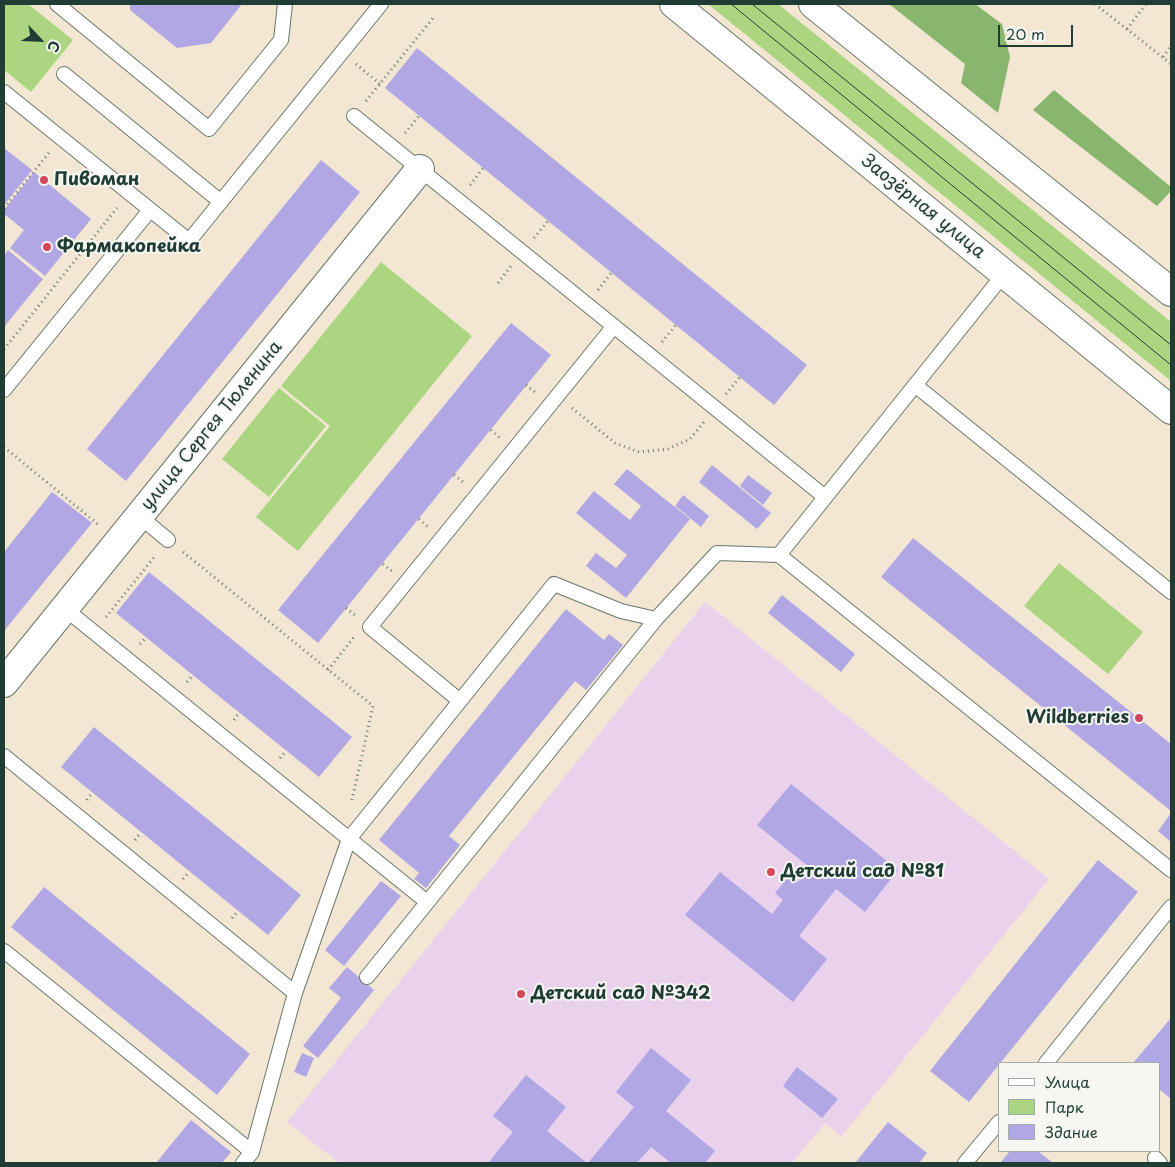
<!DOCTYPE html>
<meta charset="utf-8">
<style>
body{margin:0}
#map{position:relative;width:1175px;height:1167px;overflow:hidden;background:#f3e7d3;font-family:"Playpen Sans",sans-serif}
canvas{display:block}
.frame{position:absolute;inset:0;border:5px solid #1f3d34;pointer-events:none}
.legend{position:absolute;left:998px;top:1062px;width:162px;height:90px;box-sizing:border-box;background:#f6f6f2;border:1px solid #a0aca6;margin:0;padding:6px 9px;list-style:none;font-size:15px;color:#1f3d34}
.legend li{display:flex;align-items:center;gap:10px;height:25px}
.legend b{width:25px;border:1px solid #a0aca6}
.north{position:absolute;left:15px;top:15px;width:50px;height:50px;-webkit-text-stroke:4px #f6f6f2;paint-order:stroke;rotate:115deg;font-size:14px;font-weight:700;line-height:20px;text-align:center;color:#1f3d34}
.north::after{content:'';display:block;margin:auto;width:18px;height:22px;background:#1f3d34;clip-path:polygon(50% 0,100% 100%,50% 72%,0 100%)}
.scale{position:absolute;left:998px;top:25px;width:75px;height:22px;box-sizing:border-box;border:2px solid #1f3d34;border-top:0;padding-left:6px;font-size:15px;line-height:18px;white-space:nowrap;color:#1f3d34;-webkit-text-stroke:4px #f6f6f2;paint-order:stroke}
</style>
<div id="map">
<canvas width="1175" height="1167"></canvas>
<div class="frame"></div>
<ul class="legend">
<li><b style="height:6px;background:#fff"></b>Улица</li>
<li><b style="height:14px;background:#abd581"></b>Парк</li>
<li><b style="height:14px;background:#b0a7e4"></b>Здание</li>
</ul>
<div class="north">С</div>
<div class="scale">20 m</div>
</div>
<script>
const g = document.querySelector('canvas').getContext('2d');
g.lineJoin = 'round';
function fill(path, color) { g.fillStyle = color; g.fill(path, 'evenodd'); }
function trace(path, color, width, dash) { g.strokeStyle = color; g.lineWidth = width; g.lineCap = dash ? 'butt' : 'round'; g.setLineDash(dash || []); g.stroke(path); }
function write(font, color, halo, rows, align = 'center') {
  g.font = font + ' "Playpen Sans",sans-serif'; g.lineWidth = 4; g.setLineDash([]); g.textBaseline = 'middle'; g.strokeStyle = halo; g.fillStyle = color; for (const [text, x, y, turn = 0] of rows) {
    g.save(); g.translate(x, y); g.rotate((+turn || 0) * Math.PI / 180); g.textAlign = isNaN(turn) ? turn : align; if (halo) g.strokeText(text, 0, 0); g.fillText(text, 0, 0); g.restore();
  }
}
const built = new Path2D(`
 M705,602l344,277 -208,258 -16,-14 -33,40h-453l-52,-41z`);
const green = new Path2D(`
 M4,4h24l45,36 -42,52 -27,-22z
 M708,4h70l393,318v59z
 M381,262l91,74 -174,215 -42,-34 74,-91 -49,-40z
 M279,388l47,38 -57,71 -47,-38z
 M1059,563l84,69 -35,42 -84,-68z`);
const forest = new Path2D(`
 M889,4h86l27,20 8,33 -12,56 -37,-30 4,-19z
 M1054,90l117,97v4l-14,15 -124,-96z`);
const building = new Path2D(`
 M130,4h112l-31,39 -34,5 -47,-38z
 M417,48l390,317 -33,40 -389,-317z
 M4,148l28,22 -28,35z
 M321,160l39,32 -234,289 -39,-32z
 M34,172l57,47 -46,57 -35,-28 14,-18 -20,-16v-4z
 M8,250l35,29 -39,48v-72z
 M511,323l40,32 -233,288 -40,-33z
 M712,465l59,48 -14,16 -58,-47z
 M627,469l63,50 -64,79 -40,-32 10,-13 20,15 11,-13 -51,-42 18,-22 36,29 11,-14 -27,-22z
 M748,475l24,18 -9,12 -23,-19z
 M52,492l40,31 -88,108v-79z
 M683,495l26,21 -8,11 -26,-21z
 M913,538l258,206v67l-290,-234z
 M149,572l203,165 -33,40 -203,-164z
 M782,595l73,59 -14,18 -73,-59z
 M566,609l38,31 5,-6 14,11 -37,45 -11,-9 -126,155 11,9 -34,43 -12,-9 5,-6 -40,-33z
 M94,727l207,168 -33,40 -207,-168z
 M791,784l107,86 -33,42 -29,-23 -37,47 28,23 -34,43 -108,-87 35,-43 52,42 11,-14 -8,-7 14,-17 9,6 11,-15 -52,-42z
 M1171,813v29l-13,-11z
 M1098,860l40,32 -169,210 -39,-31z
 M381,881l20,15 -57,70 -19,-16z
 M44,887l206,167 -33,41 -206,-168z
 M347,967l27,23 -56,68 -15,-12 38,-48 -12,-10z
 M1171,1018v81l-12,-10v-26h-26z
 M651,1048l40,32 -25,31 49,40 -10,12h-34l-20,-16 -14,16h-49l46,-56 -18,-15z
 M302,1053l12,5 -8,19 -12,-5z
 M797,1067l41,32 -16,19 -39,-32z
 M526,1075l40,32 -19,24 40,32h-99l25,-31 -20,-16z
 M191,1120l40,32 -9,11h-66z
 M888,1122l39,31 -8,10h-64z
 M1010,1151h28l15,12h-53z`);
const path = new Path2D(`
 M1095,4l76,60
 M1127,29l19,-25
 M1163,57l8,-11
 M356,64l24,20
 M366,101l67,-83
 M405,133l14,-17
 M470,185l13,-17
 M4,208l45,-55
 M534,238l14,-17
 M498,283l13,-17
 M598,290l13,-17
 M662,342l14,-17
 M4,349l113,-141
 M526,385l10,8
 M726,394l14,-17
 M572,408l43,35 24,9 29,-3 22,-10 14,-17
 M491,430l9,8
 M4,447l95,78
 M454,475l9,7
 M419,519l9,8
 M183,552l190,154 -21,94
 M383,564l9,7
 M346,608l10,8
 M106,617l50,-62
 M140,644l6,-7
 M328,670l26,-33
 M187,682l6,-7
 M234,720l5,-7
 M280,758l6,-7
 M87,800l5,-7
 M135,840l6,-8
 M183,879l6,-7
 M232,918l6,-7`);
const service = new Path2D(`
 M57,4l152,125 72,-89 4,-36
 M64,74l157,128
 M4,92l185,149 192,-237
 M354,116l471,381
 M1004,274l-225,281 392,315
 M915,385l256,207
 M4,390l146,-180
 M139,516l29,24
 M64,608l363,294
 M460,701l-90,-74 244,-301
 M4,756l291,237
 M4,951l248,201
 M367,977l289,-358
 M1046,1063l125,-156
 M1155,1158l5,5
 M243,1163l9,-11 43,-159 54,-154 205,-255 67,27 35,8 61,-66 62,2
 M965,1163l34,-41`);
const minor = new Path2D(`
 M4,683l416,-514`);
const secondary = new Path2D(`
 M674,4l497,406
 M813,4l358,288`);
const tram = new Path2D(`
 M731,4l440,361
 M752,4l419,341`);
const markers = [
 [44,180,5,"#d1495b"],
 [47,247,5,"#d1495b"],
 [1139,718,5,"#d1495b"],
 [771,872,5,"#d1495b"],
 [521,994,5,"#d1495b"]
];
const poiNames = [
 ["Пивоман",54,180],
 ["Фармакопейка",57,247],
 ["Wildberries",1129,718,"right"],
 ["Детский сад №81",781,872],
 ["Детский сад №342",531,994]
];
const streetNames = [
 ["Заозёрная улица",923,207,39],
 ["улица Сергея Тюленина",212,426,-51]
];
fill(built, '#ead1ec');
fill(green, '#abd581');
fill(forest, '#88b66f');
fill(building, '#b0a7e4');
trace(service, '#69786c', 16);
trace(minor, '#69786c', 30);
trace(secondary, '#69786c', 30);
trace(path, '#69786c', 3, [1, 4]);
trace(service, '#fff', 14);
trace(minor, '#fff', 28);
trace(secondary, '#fff', 28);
trace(tram, '#1f3d34', 1);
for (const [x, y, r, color] of markers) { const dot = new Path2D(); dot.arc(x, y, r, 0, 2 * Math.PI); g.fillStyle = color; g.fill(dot); trace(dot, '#f6f6f2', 2); }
write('bold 18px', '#1f3d34', '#f6f6f2', poiNames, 'left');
write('18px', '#1f3d34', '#f6f6f2', streetNames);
</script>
